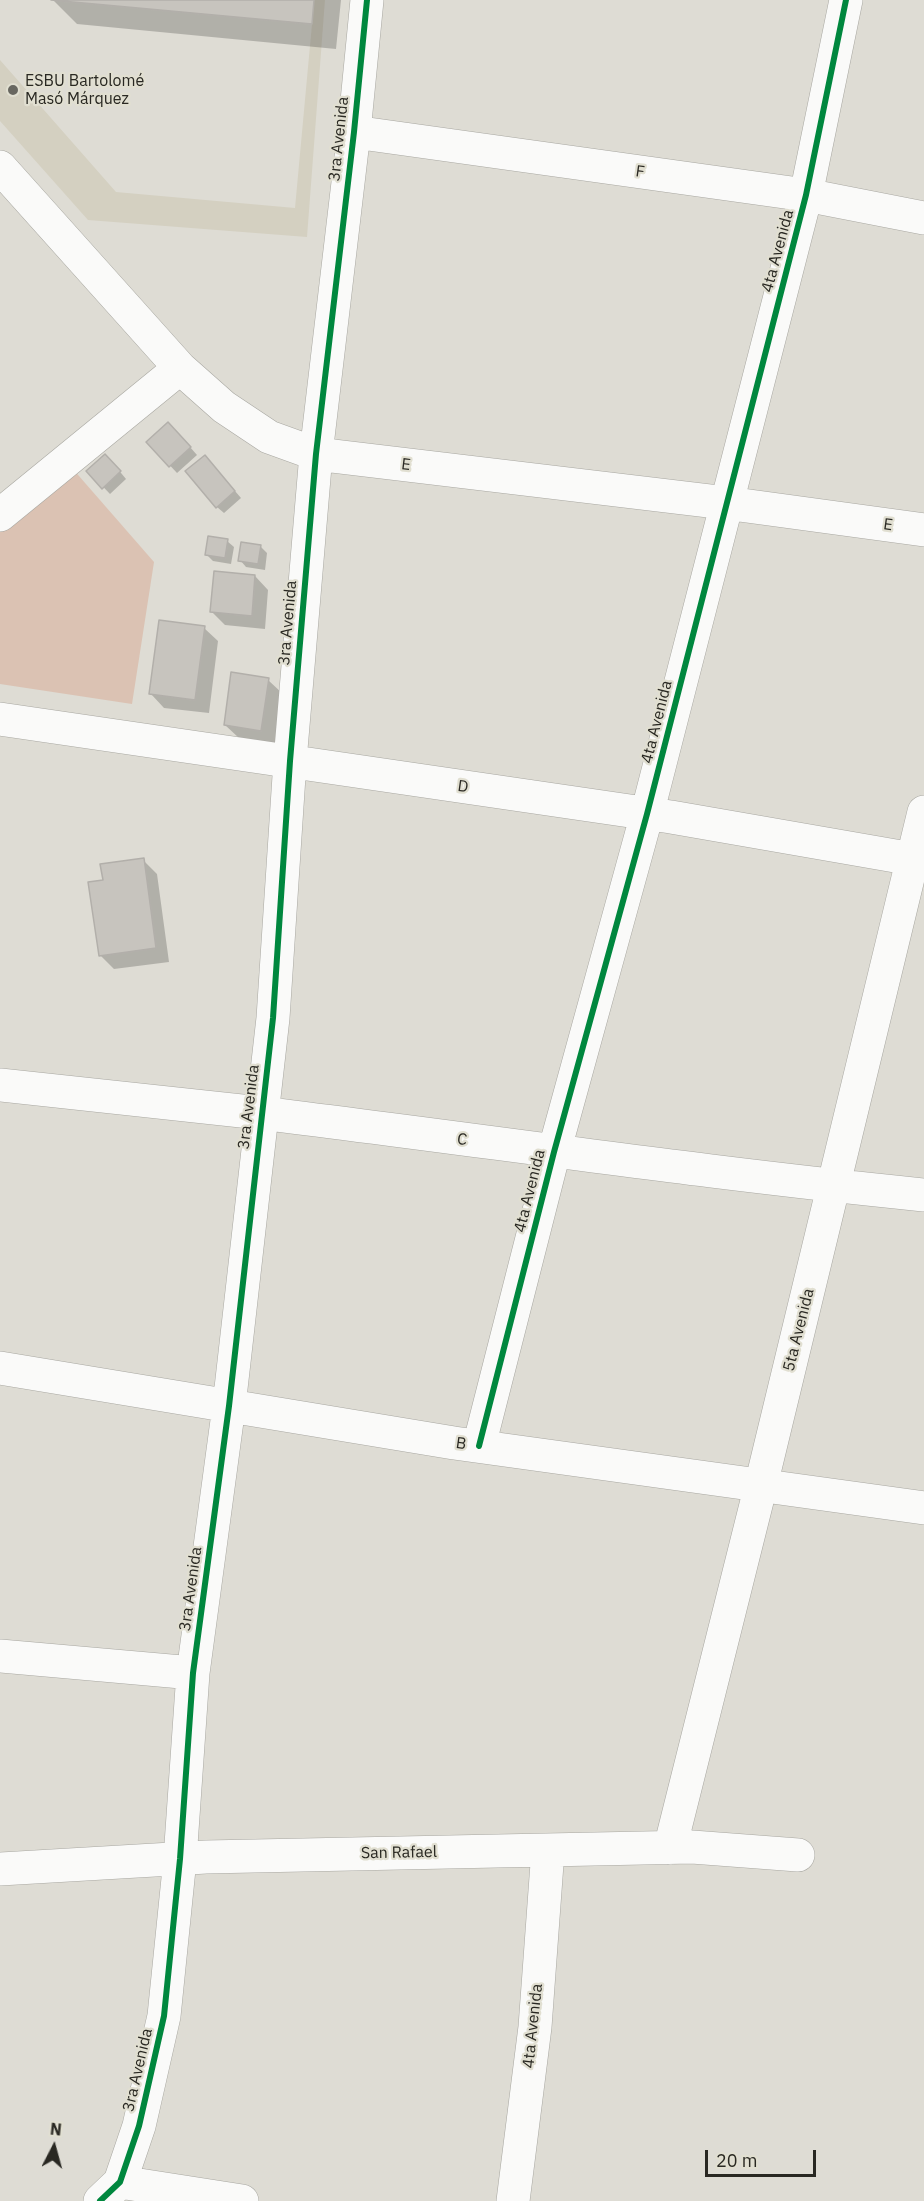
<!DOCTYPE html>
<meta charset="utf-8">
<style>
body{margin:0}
#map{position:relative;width:924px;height:2201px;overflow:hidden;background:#dedcd4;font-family:"IBM Plex Sans",sans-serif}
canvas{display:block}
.north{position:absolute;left:24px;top:2117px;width:60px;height:60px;-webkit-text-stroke:4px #e1dfd1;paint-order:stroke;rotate:6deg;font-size:16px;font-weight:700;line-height:24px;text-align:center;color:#292822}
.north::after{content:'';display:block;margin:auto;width:21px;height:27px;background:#292822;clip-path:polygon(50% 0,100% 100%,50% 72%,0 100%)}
.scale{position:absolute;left:705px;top:2150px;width:111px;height:27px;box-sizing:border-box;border:3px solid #292822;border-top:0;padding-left:8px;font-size:18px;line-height:21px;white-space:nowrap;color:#292822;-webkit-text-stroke:4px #e1dfd1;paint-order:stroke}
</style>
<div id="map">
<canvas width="924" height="2201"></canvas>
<div class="north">N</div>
<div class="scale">20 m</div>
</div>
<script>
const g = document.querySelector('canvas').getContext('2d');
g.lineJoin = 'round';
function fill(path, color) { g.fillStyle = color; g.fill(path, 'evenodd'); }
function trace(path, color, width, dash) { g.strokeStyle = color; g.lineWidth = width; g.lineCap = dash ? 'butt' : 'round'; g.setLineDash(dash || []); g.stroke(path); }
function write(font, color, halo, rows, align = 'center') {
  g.font = font + ' "IBM Plex Sans",sans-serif'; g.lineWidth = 4.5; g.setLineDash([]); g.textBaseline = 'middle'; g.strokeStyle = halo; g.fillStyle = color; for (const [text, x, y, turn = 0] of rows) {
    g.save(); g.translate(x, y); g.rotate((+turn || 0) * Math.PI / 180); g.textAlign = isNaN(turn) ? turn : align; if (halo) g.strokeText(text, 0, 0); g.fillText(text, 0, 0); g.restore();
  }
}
const built = new Path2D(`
 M51,0h274l-18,237 -219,-17 -88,-99v-61l116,132 179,16 17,-184z`);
const green = new Path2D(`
 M72,468l82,94 -22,142 -132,-20v-154z`);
const shadow = new Path2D(`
 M53,0h288l-5,49 -259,-25z
 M175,430l22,25 -20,18 -29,-31z
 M112,462l14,17 -16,15 -22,-23z
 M211,463l30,35 -17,15 -7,-6z
 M227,541l7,6 -3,17 -18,-3 -7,-7z
 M261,547l6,6 -2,17 -19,-3 -6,-7z
 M255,576l13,14 -3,39 -40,-4 -14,-14z
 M204,628l14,13 -9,72 -45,-5 -13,-14z
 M268,680l14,13 -7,51 -36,-6 -14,-13z
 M143,860l14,14 12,88 -55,7 -14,-14 4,-74z`);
const building = new Path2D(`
 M51,0h263l-2,24z
 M168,422l23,25 -22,20 -23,-25z
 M105,454l16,17 -19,18 -16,-18z
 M205,455l30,36 -19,17 -31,-37z
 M208,536l20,3 -3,19 -20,-3z
 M241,542l20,3 -3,19 -20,-3z
 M214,571l41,4 -3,41 -42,-4z
 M159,620l46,6 -10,74 -46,-6z
 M231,672l38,6 -8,53 -37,-6z
 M144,858l12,90 -57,8 -11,-74 15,-2 -3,-16z`);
const minor = new Path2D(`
 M354,132l452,63 118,23
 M0,167l180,201 44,39 45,30 47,17 410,49 198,27
 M0,515l180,-147
 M0,719l671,98 253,44
 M0,1085c87,9 174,18 260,28 222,27 442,60 664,82
 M0,1368l454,75 470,65
 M479,1446l75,-294 93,-338 159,-619 40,-195
 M0,1656l193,17
 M670,1848l91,-363 163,-673
 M0,1869l206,-12 486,-10 106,8
 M120,2182l122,19
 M100,2201l20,-19 19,-56 25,-110 16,-157 13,-186 36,-267 44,-388 17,-257 26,-307 38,-322 13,-132
 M513,2201l22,-174 13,-177`);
const cycleway = new Path2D(`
 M479,1446l75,-294 93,-338 159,-619 40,-195
 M100,2201l20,-19 19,-56 25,-110 16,-157 13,-186 36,-267 44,-388 17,-257 26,-307 38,-322 13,-132`);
const markers = [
 [13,90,6,"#686760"]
];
const poiNames = [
 ["ESBU Bartolomé",25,81],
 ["Masó Márquez",25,99]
];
const streetNames = [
 ["3ra Avenida",339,139,-84],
 ["F",640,172,8],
 ["4ta Avenida",778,251,-75],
 ["E",406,465,7],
 ["E",888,525,8],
 ["3ra Avenida",288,623,-85],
 ["4ta Avenida",657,722,-76],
 ["D",463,787,8],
 ["3ra Avenida",249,1107,-83],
 ["C",462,1140,8],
 ["4ta Avenida",530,1191,-76],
 ["5ta Avenida",799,1330,-76],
 ["B",461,1444,8],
 ["3ra Avenida",191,1589,-82],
 ["San Rafael",399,1853,-1],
 ["4ta Avenida",533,2026,-84],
 ["3ra Avenida",138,2070,-77]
];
fill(built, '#d4d0c1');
fill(green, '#dbc2b3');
fill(shadow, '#0003');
fill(building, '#c7c4be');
trace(building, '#b2afaa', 1.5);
trace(minor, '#a8a7a1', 34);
trace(minor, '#fafaf9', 33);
trace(cycleway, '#00873e', 6);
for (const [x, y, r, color] of markers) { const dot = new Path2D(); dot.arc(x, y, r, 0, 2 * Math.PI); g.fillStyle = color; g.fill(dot); trace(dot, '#e1dfd1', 2); }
write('16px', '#292822', '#e1dfd1', poiNames, 'left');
write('16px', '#292822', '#e1dfd1', streetNames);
</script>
